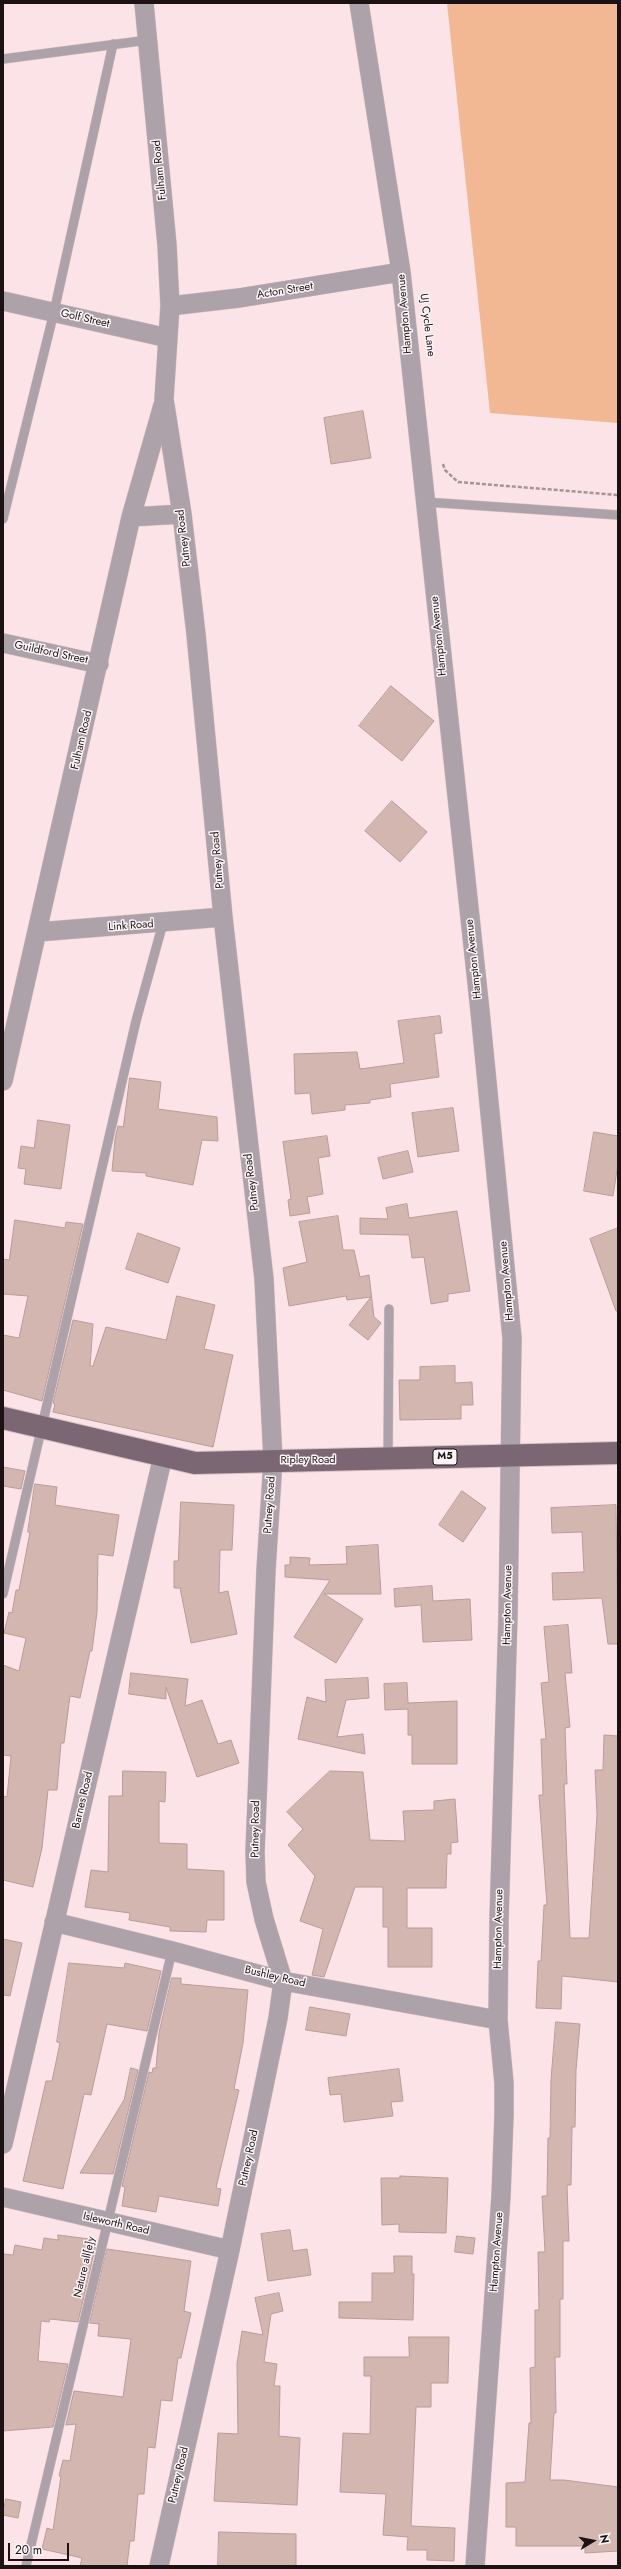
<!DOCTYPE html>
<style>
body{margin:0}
#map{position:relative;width:621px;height:2569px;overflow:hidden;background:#fce3e7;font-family:Jost,sans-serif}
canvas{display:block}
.frame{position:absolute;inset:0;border:4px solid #1c1113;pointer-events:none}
.north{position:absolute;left:573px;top:2521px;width:40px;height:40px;-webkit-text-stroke:3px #fcf5f7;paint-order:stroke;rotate:80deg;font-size:11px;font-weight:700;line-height:16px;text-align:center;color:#1c1113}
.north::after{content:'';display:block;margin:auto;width:14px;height:18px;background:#1c1113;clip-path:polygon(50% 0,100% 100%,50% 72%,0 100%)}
.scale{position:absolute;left:8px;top:2543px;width:61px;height:18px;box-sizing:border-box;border:2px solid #1c1113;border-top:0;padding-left:5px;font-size:12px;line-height:14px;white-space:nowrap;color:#1c1113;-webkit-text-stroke:3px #fcf5f7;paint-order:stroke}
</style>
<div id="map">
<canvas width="621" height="2569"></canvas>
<div class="frame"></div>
<div class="north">N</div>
<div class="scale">20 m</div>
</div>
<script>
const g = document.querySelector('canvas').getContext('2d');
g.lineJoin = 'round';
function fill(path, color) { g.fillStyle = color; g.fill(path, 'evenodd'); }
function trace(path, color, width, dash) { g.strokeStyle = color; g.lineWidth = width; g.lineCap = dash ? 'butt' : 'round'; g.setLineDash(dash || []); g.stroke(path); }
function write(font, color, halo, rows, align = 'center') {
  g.font = font + ' Jost,sans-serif'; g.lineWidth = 3; g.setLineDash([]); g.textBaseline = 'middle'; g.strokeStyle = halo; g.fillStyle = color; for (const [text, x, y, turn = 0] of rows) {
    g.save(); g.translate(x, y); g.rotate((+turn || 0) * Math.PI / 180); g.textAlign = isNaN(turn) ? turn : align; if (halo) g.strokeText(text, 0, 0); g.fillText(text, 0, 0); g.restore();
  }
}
const green = new Path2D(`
 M447,3h171v420l-128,-10z`);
const building = new Path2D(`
 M363,411l8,47 -40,6 -7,-46z
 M391,686l43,35 -32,40 -43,-35z
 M392,801l35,31 -27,30 -35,-31z
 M440,1016l2,17 -8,1 5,43 -49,7 1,13 -21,3v3l-25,2v5l-33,4 -2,-21 -15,1 -1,-40 63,-2 3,17 44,-6 -6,-42z
 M130,1078l31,4 -3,27 59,8 1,24 -16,-1 -9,45 -47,-9v-3l-34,-2 3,-32 3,-13 5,1z
 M453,1108l6,43 -41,6 -6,-44z
 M38,1120l32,5 -9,64 -37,-5 2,-15 -8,-1 3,-22 13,2z
 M594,1132l24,4v28l-5,32 -29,-5z
 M327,1136l3,20 -12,2 5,36 -16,3 3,16 -20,3 -2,-16 3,-1 -8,-57z
 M408,1151l5,21 -30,7 -5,-21z
 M407,1204l2,14 48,-7 13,80 -22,3v7l-17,3 -7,-47 -12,1 -3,-23 -49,-1v-16l28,1 -2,-11z
 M338,1216l5,34h11l6,27 9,-2 5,42 7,6 -13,17 -19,-15 22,-28 -24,3 -1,-4 -57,10 -6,-38 24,-6 -8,-40z
 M15,1220l50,8 1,-6 17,2 -41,177 -39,-11v-55l16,3 9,-42 -25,-2v-35l6,1z
 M618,1228v83h-2l-26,-72z
 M138,1233l42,15 -12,35 -42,-14z
 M177,1296l38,9 -11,44 29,6 -20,92 -160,-35 2,-8 -2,-1 20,-83 20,4 -3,42h3l13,-39 60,13z
 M455,1366v17l17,-1 1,23h-12v14l-61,1 -1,-40h21v-13z
 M3,1467l22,4 -4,18 -18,-3z
 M35,1484l22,3 -2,18 64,10 -6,41 -15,-2 -1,58 -5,39h-2l-10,47 -10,-2 -6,47h-3l-4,47h-9l-6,58 -9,39 -30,-7v-84l4,1 4,-41 -8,-1v-90l16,6 7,-33 -22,-5 5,-21 3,1 4,-23h3l11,-58h-2z
 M462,1491l24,17 -23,34 -24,-17z
 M181,1502l53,3 -2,45h-12l-1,43 9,-2 9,43 -46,9 -11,-55h-6v-27h4z
 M616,1505l2,139h-10l-6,-46 -49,2 -1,-27 32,-1 -2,-40 -30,1 -1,-25z
 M378,1545l3,49h-57l39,25 -27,44 -42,-26 36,-57 -45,-3v-12h5v-8l20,1 -1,7 38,-1 -1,-17z
 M432,1586l1,15 37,-2 2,41 -49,2 -2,-37 -26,2 -1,-18z
 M568,1625l4,48h-7l5,54 -5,1 2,56h-3l6,154h19l8,-123 -2,-45h8l1,-35 14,1v246l-56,-6 -1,33 -25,-1 2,-47h3l3,-56h3l-8,-110h4l-2,-56h5l-5,-56 8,-1 -5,-55z
 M131,1673l57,6 -3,27 17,-6 16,44 13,-4 8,23 -42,14 -31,-90v12l-37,-5z
 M368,1678l1,20 -23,2 -9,37 26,-3 2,20 -67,-15 9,-42 19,5 -1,-22z
 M407,1683l1,20 49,-2v63h-45v-29h-4v-26l-23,1 -1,-26z
 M123,1771l43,1 -1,30 -6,-1v42l28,1v25l37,2v49h-17l-1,12 -36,-1v-4l-41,-7 1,-7 -45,-6 6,-37 17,2 1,-76h13z
 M330,1771l33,1 7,68 35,1 -2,-30 31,-1v-9l21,-2 3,43 -7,1v11h-4l-1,34h-39v40h25v39h-44v-40h-5v-40h-28l-31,90 -12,-2 11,-46 -23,-8 15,-45 -27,-31 15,-16 -16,-17z
 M3,1939l19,4 -12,53 -7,-1z
 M69,1963l55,5 1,-5 36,8 -14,60 -40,-7 -16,71 -7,-1 -21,95 -40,-8 23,-100h6l8,-38 -3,-1z
 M172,1978h9v6l67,6 -5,53 -9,46 5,1 -23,98 5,1 -3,17 -59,-10 -3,16 -34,-6 3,-19 -3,-1 27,-114 3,1 1,-5h3l3,-35z
 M310,2007l40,7 -4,22 -40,-6z
 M556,2022l24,2 -4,46 -1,57h-3l-1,58h-4l2,56h-6v58h-3v58h-5l1,56h-2l-4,67h14l54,7v64l-33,2v-7h-69v-19h-10v-44l19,-1 4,-59h2l-1,-55 5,-1v-57h4l-1,-58h7l-3,-56h5l1,-58h2l1,-58z
 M131,2068l7,2 -25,104 -33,-1 44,-73z
 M399,2069l4,32 -12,1 2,14 -49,6 -3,-28 -11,1 -2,-17z
 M400,2176l48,2 -2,55 -47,-1v-8l-17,1 -1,-47h19z
 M290,2230l3,21 14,-2 4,26 -43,6 -7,-47z
 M58,2235l39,5 -19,82 -28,-3 -1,3 -8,-1 -3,40 30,3 -15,63 -50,4v-177l10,1 2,-10 27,5 2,-12 14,2z
 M457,2236l18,2 -2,16 -18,-2z
 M107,2249l84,12 -7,50 7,2 -10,45h-3l-6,43 -11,-1 -6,48 -7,-1 -4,47h-6l-4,47h-4l-3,25h-47l2,-8 -40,-9 5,-21 6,2 8,-54h-2l4,-16 7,1 6,-37 -10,1 8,-34 49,6 8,-58 -33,-3 1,-12 -9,-1z
 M394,2256h18v18h2l-1,46 -74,-2v-16h33v-29h22z
 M279,2293l4,18 -12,3 -7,48 13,2 -3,22h6l-1,50 21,2 -3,67 -83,-4 4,-68 20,1 -1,-70 5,-33 21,4 -8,-37z
 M409,2337h40l-1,46h-17v24h-15l-5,119 44,2 -1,33 -27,-1v-10h-20l1,-13 -25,-2 3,-41 -46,-2 3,-59 27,1 1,-58h-7v-19h45z
 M6,2499l15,3 -3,16 -15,-3z
 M219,2532l77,2v32h-78z`);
const path = new Path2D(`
 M443,464l2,6 13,12 160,13`);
const lane = new Path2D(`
 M3,59l145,-19
 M425,502l193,13
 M3,519l51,-207 59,-268
 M388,1459l1,-150
 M3,1594l133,-573 27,-98
 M26,2566l146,-615`);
const street = new Path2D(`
 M144,3l23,242 3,61 -6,93 18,115 14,120 27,283 41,362 9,181 -7,110 -11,282 1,30 8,37 19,62 -5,37 -48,232 -71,316
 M359,3l42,269 79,739 32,327 -4,277 -9,306 -1,99 6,63v32l-3,81 -26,370
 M3,301l165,37
 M170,306l69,-8 162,-26
 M131,517l51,-3
 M3,643l96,21
 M38,932l185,-15
 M3,1081l128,-564 32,-112
 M54,1922l118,29 111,30 215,39
 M3,2144l160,-688
 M3,2197l227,53`);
const primary = new Path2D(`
 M3,1418l192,45 423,-10`);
const shields = [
 [445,1457,24]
];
const shieldNames = [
 ["M5",445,1457]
];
const streetNames = [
 ["Fulham Road",160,170,-96],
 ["Acton Street",285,291,-9],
 ["Hampton Avenue",405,314,-95],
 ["Golf Street",85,319,13],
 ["UJ Cycle Lane",427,325,83],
 ["Putney Road",184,538,-97],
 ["Hampton Avenue",439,636,-96],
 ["Guildford Street",51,653,12],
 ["Fulham Road",82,740,-77],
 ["Putney Road",218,860,-95],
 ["Link Road",131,926,-4],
 ["Hampton Avenue",474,959,-96],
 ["Putney Road",252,1182,-97],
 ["Hampton Avenue",507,1281,-95],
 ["Ripley Road",308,1460],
 ["Putney Road",270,1505,-86],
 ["Hampton Avenue",508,1605,-89],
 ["Barnes Road",83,1800,-77],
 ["Putney Road",256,1829,-89],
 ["Hampton Avenue",499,1929,-89],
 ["Bushley Road",275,1977,13],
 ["Putney Road",249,2158,-78],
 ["Isleworth Road",116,2224,13],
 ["Hampton Avenue",497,2252,-86],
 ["Nature all[e]y",85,2267,-77],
 ["Putney Road",179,2475,-77]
];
fill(green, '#f2b893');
fill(building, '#d4b6b0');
trace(building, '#b99c97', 1);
trace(lane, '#d8c1c5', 10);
trace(street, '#d8c1c5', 20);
trace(primary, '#d8c1c5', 24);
trace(path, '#a79397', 2.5, [4, 2]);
trace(lane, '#ada2a9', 9);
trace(street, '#ada2a9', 19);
trace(primary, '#7a6773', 22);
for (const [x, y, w] of shields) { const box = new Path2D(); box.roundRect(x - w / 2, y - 8, w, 16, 3); g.fillStyle = '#fcf5f7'; g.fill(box); trace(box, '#1c1113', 1); }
write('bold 10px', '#1c1113', null, shieldNames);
write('11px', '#1c1113', '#fcf5f7', streetNames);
</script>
